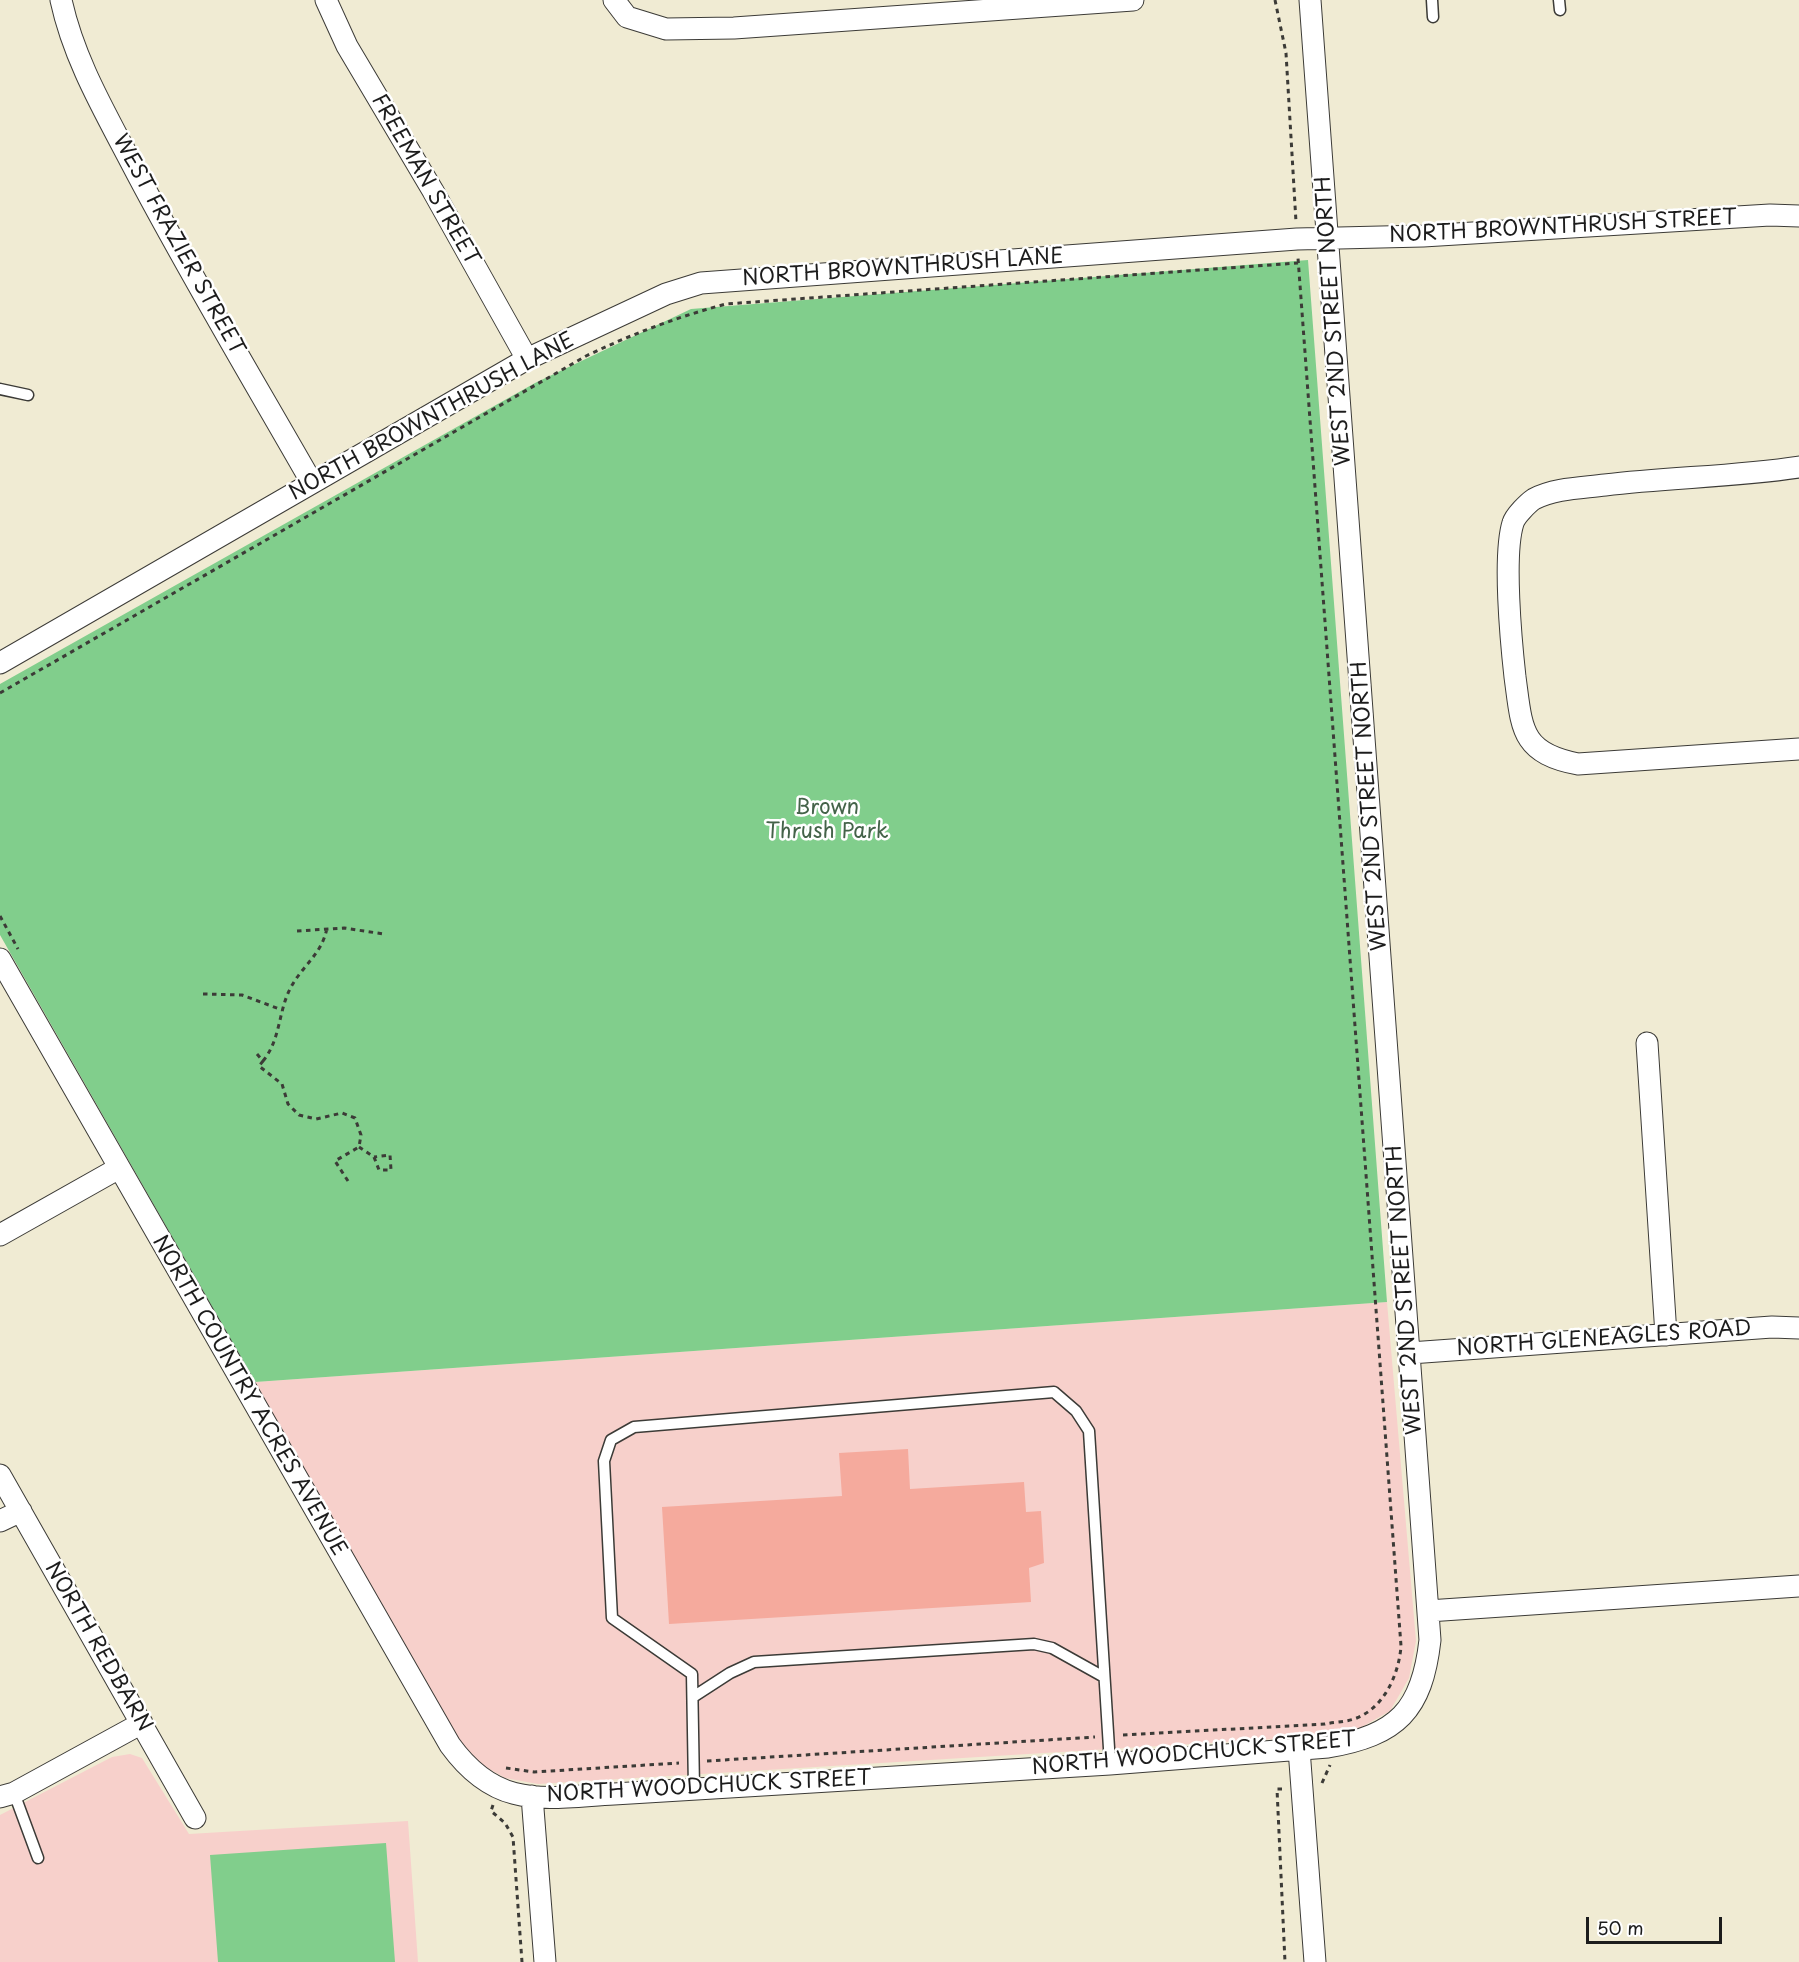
<!DOCTYPE html>
<style>
body{margin:0}
#map{position:relative;width:1799px;height:1962px;overflow:hidden;background:#f0ebd3;font-family:"Playpen Sans",sans-serif}
canvas{display:block}
.scale{position:absolute;left:1586px;top:1917px;width:136px;height:27px;box-sizing:border-box;border:3px solid #1c1c1c;border-top:0;padding-left:8px;font-size:18px;line-height:21px;white-space:nowrap;color:#1c1c1c;-webkit-text-stroke:4px #fff;paint-order:stroke}
</style>
<div id="map">
<canvas width="1799" height="1962"></canvas>
<div class="scale">50 m</div>
</div>
<script>
const g = document.querySelector('canvas').getContext('2d');
g.lineJoin = 'round';
function fill(path, color) { g.fillStyle = color; g.fill(path, 'evenodd'); }
function trace(path, color, width, dash) { g.strokeStyle = color; g.lineWidth = width; g.lineCap = dash ? 'butt' : 'round'; g.setLineDash(dash || []); g.stroke(path); }
function write(font, color, halo, rows, align = 'center') {
  g.font = font + ' "Playpen Sans",sans-serif'; g.lineWidth = 5; g.setLineDash([]); g.textBaseline = 'middle'; g.strokeStyle = halo; g.fillStyle = color; for (const [text, x, y, turn = 0] of rows) {
    g.save(); g.translate(x, y); g.rotate((+turn || 0) * Math.PI / 180); g.textAlign = isNaN(turn) ? turn : align; if (halo) g.strokeText(text, 0, 0); g.fillText(text, 0, 0); g.restore();
  }
}
const built = new Path2D(`
 M1387,1302l29,339 -7,37 -19,33 -30,17 -38,8 -784,48 -33,-6 -23,-13 -24,-26 -203,-357z
 M130,1754l12,4 47,76 219,-13 10,141h-418v-147l112,-58z`);
const green = new Path2D(`
 M1308,260l79,1042 -1132,80 -255,-447v-251l535,-301 156,-74z
 M386,1843l9,119h-177l-8,-107z`);
const building = new Path2D(`
 M908,1449l2,40 114,-7 2,30 15,-1 3,52 -15,5 2,34 -362,22 -7,-117 180,-11 -3,-43z`);
const path = new Path2D(`
 M1275,0l11,53 10,169
 M0,693l586,-337c46,-22 91,-39 140,-52l572,-41
 M0,916l18,33
 M297,931l47,-3 40,6
 M203,994l39,1 40,15
 M257,1054l6,7 -4,5 23,18 6,20 11,11 17,4 26,-6 13,5 6,17 -2,12
 M263,1061c18,-22 15,-50 28,-74 12,-22 31,-33 36,-59
 M359,1147l15,10 5,13h12l-1,-15 -16,2
 M348,1181l-13,-20 24,-14
 M1123,1735l202,-11c9,-2 20,-2 29,-5 30,-10 45,-45 47,-73l-103,-1388
 M707,1761l388,-24
 M506,1768l28,4 145,-9
 M1322,1783l8,-18
 M1282,1789h-5l8,173
 M493,1805l-2,6 14,12 8,14 9,125`);
const service = new Path2D(`
 M1432,0l1,17
 M1559,0l1,10
 M0,389l28,6
 M693,1697l37,-24 24,-11 280,-18 18,4 52,29
 M694,1788l-2,-114 -80,-56 -8,-157 7,-21 23,-13 420,-35 22,19 13,20 21,333
 M14,1793l24,65`);
const minor = new Path2D(`
 M61,0c13,60 44,112 72,166 56,107 119,212 179,317
 M326,0l21,46 86,145 94,168
 M614,0l13,17 39,12 68,-1 399,-28
 M1799,467c-64,10 -130,10 -194,18 -23,3 -50,3 -71,14 -6,4 -19,17 -21,24 -10,32 -2,118 2,154 7,51 5,76 63,87l221,-15
 M0,663l527,-304 139,-65 35,-11 596,-44 126,-3 347,-21 29,1
 M0,959l450,786c47,65 93,53 164,49l496,-30 218,-17c69,-12 94,-36 102,-107l-120,-1640
 M1647,1043l19,292
 M0,1235l119,-67
 M1410,1353l362,-26 27,1
 M0,1475l195,343
 M0,1521l21,-10
 M1428,1611l371,-25
 M1299,1749l16,213
 M532,1796l13,166
 M0,1797l14,-4 128,-70`);
const streetNames = [
 ["FREEMAN STREET",425,180,60],
 ["NORTH BROWNTHRUSH STREET",1563,227,-3],
 ["WEST FRAZIER STREET",178,245,61],
 ["NORTH BROWNTHRUSH LANE",903,268,-4],
 ["WEST 2ND STREET NORTH",1334,321,-94],
 ["NORTH BROWNTHRUSH LANE",432,417,-29],
 ["WEST 2ND STREET NORTH",1370,806,-94],
 ["WEST 2ND STREET NORTH",1405,1290,-94],
 ["NORTH GLENEAGLES ROAD",1604,1339,-4],
 ["NORTH COUNTRY ACRES AVENUE",249,1396,60],
 ["NORTH REDBARN",98,1647,60],
 ["NORTH WOODCHUCK STREET",1194,1754,-5],
 ["NORTH WOODCHUCK STREET",709,1787,-3]
];
const parkNames = [
 ["Brown",827,808],
 ["Thrush Park",827,832]
];
fill(built, '#f7d0cb');
fill(green, '#81ce8c');
fill(building, '#f5aa9d');
trace(service, '#3c3b37', 13);
trace(minor, '#3c3b37', 23);
trace(path, '#3c3b37', 3, [4.5, 4.5]);
trace(service, '#fff', 10);
trace(minor, '#fff', 21);
write('21px', '#1c1c1c', '#fff', streetNames);
write('21px', '#446349', '#fff', parkNames);
</script>
